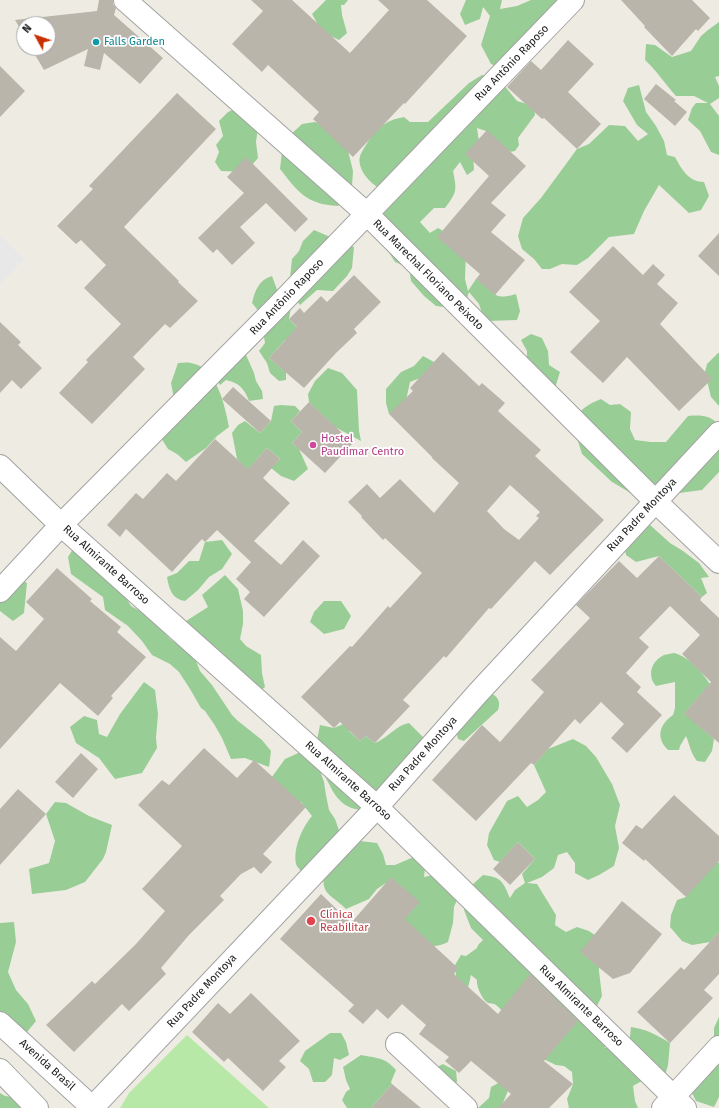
<!DOCTYPE html>
<meta charset="utf-8">
<style>
body{margin:0}
#map{position:relative;width:719px;height:1108px;overflow:hidden;background:#eeece2;font-family:"Fira Sans",sans-serif}
canvas{display:block}
.north{position:absolute;left:16px;top:16px;width:40px;height:40px;box-sizing:border-box;background:#fff;border:1px solid #a4a4a4;border-radius:50%;rotate:310deg;font-size:11px;font-weight:700;line-height:16px;text-align:center;color:#1c1c1c}
.north::after{content:'';display:block;margin:auto;width:14px;height:18px;background:#c82f01;clip-path:polygon(50% 0,100% 100%,50% 72%,0 100%)}
</style>
<div id="map">
<canvas width="719" height="1108"></canvas>
<div class="north">N</div>
</div>
<script>
const g = document.querySelector('canvas').getContext('2d');
g.lineJoin = 'round';
function fill(path, color) { g.fillStyle = color; g.fill(path, 'evenodd'); }
function trace(path, color, width, dash) { g.strokeStyle = color; g.lineWidth = width; g.lineCap = dash ? 'butt' : 'round'; g.setLineDash(dash || []); g.stroke(path); }
function write(font, color, halo, rows, align = 'center') {
  g.font = font + ' "Fira Sans",sans-serif'; g.lineWidth = 3.5; g.setLineDash([]); g.textBaseline = 'middle'; g.strokeStyle = halo; g.fillStyle = color; for (const [text, x, y, turn = 0] of rows) {
    g.save(); g.translate(x, y); g.rotate((+turn || 0) * Math.PI / 180); g.textAlign = isNaN(turn) ? turn : align; if (halo) g.strokeText(text, 0, 0); g.fillText(text, 0, 0); g.restore();
  }
}
const grass = new Path2D(`
 M187,1035l82,73h-149l9,-15z`);
const forest = new Path2D(`
 M326,0h22l-4,5h-3l1,10 5,18 -8,7 -22,-11v-6l-5,-9z
 M466,0h36l-2,9 17,-3 14,-6h38l-63,70 -15,-6 -10,-19 9,-29 -7,-9 -3,12 -15,6 -5,-11z
 M719,22v54l-4,1 4,9v12l-9,6 9,12v39l-8,-3 -11,-21 -12,-11 4,-12 4,-5h12l-14,-7h-18c-11,-12 -19,-25 -31,-36l1,-16 9,1 17,12 19,-6 10,-15 7,-6z
 M482,75l16,3 19,23 17,5 1,9 -17,23 1,7 -4,6 -17,3 -8,-9 -4,-14 -9,-3 2,14 -6,12 1,16 -7,5 -7,-13 -7,9c4,20 4,21 -8,37h-11l-14,14 10,11 8,-5 19,11 9,13 -1,27 3,12 8,-12h7c13,17 11,21 33,15l4,17 -3,9 -29,1 -6,-8 -3,-9 -10,-12 -2,6 -15,10 -16,-2 -12,-10 -13,-15 -2,-13 -14,-6 -7,-11 3,-27 -8,-7 5,-25c-13,-3 -32,-21 -28,-36 1,-3 4,-8 6,-11 10,-16 19,-25 38,-28l6,5h18l41,-39z
 M639,85l7,27 10,14 8,15 3,14 8,2c7,13 14,25 29,25l5,14 -8,14 -12,3 -30,-28 -15,26 -10,23 -25,3 -21,21 -11,7 -15,-1 -12,5h-8l-8,-10 -12,-10 -4,-13 5,-18 18,-20 36,-49 12,-5 20,-19 16,1 13,15 10,-7 -11,-9 -14,-24 5,-13z
 M241,106l17,22 -2,14 2,16 -12,14 -25,-1 -6,-9 4,-10 -3,-7 7,-9 -4,-15 9,-9z
 M315,122l29,12 9,37 -1,15 1,2 -15,18c-32,-2 -39,-13 -58,-37l2,-18 6,-14 14,-13z
 M314,230l40,17 -2,21 -5,8 -14,15 -16,-1 -17,15 -9,-12 -1,-15 2,-19 7,-8 4,-10z
 M272,276l10,27 9,4 -2,12 30,31 -34,-10 -16,18 17,14v8l-7,1 -9,-8 -3,-10 -8,-12 6,-8 -1,-6 3,-9 -7,-15 -8,-10c3,-13 7,-23 20,-27z
 M531,334l11,4 6,13 1,14 11,7 -5,16 -22,6 -11,-8 5,-24v-11l-6,-11z
 M243,348l11,25 2,8 6,10 1,8 -14,2c-5,-13 -10,-18 -23,-21l-6,5 -9,-15z
 M718,353h1v53l-8,-9 -6,-25 2,-8z
 M423,356l11,6 -6,13 -18,7 -5,23 -16,9 -3,-11v-14l15,-17 13,-6z
 M178,363c4,0 9,-1 13,0 26,4 34,43 38,64l-12,9 -11,12 -20,14 -9,-8 -9,-5 -10,-16 13,-22 2,-17 -2,-11z
 M328,368l14,5 15,17 2,41 2,10 -26,-14 -26,-25 -1,-8 7,-13z
 M601,399l9,6 10,-1 11,8 -1,17 5,11 16,2h15l22,-26c12,-1 24,-1 31,10v46l-17,18 -45,6 -23,-1 -22,-13 -30,-28 -6,-19 -2,-15c7,-11 14,-16 27,-21z
 M281,405l14,1 5,5 -9,10 11,11 -10,11 7,6 9,20 -14,12 -13,-5 -10,-8 9,-9 -13,-11 -17,19 -1,5 -12,-13 -5,-26 6,-8 7,-4 15,12 11,-12 3,-15z
 M649,524l21,19 13,8 16,12 10,14 -8,1 6,15 -5,4 -43,-41 -23,6 -10,-7 -2,-12z
 M222,540l10,14 -10,15 -13,8 -11,13 -13,11c-13,-2 -16,-12 -18,-24l10,-4 12,-12h10l6,-19z
 M76,544l43,42 12,20 18,10 21,23 10,7 16,15 4,10 12,14 20,30 6,6 24,19 9,11 -2,16 -24,-9 -14,1 -9,-21 -8,-14 -9,-13 -4,-3 -11,-19 -11,-17 -9,-8 -18,-9 -10,-14 -14,-15 -23,-16 -2,-13 -32,-23 -3,-17z
 M13,575l14,8 -3,30 -11,8 -13,-10v-35z
 M225,575l13,14 5,22v13l-3,15 6,7 15,9 1,18 3,14 -12,10 -53,-61 -14,-15 22,-14 -6,-12z
 M324,601h17l10,15 -7,13 -20,5 -14,-12 4,-10z
 M674,653c14,3 28,19 36,31l-25,29 29,26 -2,12 -7,11 -8,-1c-7,-9 -7,-16 -11,-25l-6,10 -1,4h-11c-13,-13 -8,-26 5,-35l2,-7v-26l-19,4c-9,-10 -5,-25 8,-31 3,-1 7,-1 10,-2z
 M144,682l11,8 3,24 -2,24 1,10 -15,25 -27,6 -16,-21 -23,-15 -6,-16 14,-11 13,4 2,14 8,3 13,-23z
 M490,693c8,3 11,9 8,17l-34,31 -6,-2 -2,-8z
 M350,721l-1,10 11,10 6,-5 9,7c13,-5 21,-18 34,-20l14,14 -4,8 -59,65c-27,-4 -28,-26 -42,-45l6,17 2,13 3,15 6,9 5,14 -36,41c-3,-3 -7,-7 -8,-10 -3,-16 6,-36 16,-48l-11,-14 -15,-2 -17,-19 16,-22 31,-14 4,-20 14,3z
 M573,739l13,7 10,11 16,27 8,21 -5,21 4,22 -5,18 -15,9 -11,5 -13,-7v-10l-8,-11 -9,3 -4,13 -12,9 -15,6 10,1 19,31 -1,10 11,7 11,-5 12,4 10,7v33l3,25 -6,12 9,23v17l11,-3 13,1 2,-19c15,2 26,8 39,16l-2,22 -4,14 -24,3 -7,4 2,15 3,7h-69l-2,-9 6,-15 -1,-12 -8,-6 -8,-1 -15,-7 5,-64 -9,-13 -9,-3 -24,35c-3,-3 -4,-5 -7,-7 -2,-3 -6,-2 -9,-3 -6,-3 -12,-18 -11,-23l-6,-5 -3,13 -12,-11 -1,-12 6,-10 5,1 11,-8 1,-3 5,-5 -12,-12 -7,-18 8,-25 11,-10c19,2 20,7 27,23l5,-8 10,-7 -3,-9 13,-15 -17,-17 -18,20 -6,-2 -7,-15 2,-12 18,-32 11,-5 9,11 11,-7 8,-8 -12,-27 14,-16z
 M55,802l11,1 23,13 23,9 -6,27 -3,7 -18,23 -19,8 -34,4 -3,-25 20,-6 6,-22 -9,-27z
 M360,841l17,2 6,11 3,11h9l21,-9 9,13 -1,8 9,-2 24,25 -3,7 -1,16 -5,19c-25,13 -36,-8 -46,-28 -5,-10 -10,-20 -16,-31l-9,6 -8,10 -23,10c-19,-18 -26,-14 -21,-43z
 M711,858l8,5v69l-9,10 -18,3 -10,-4 -12,-14 1,-12 6,-15 9,-3z
 M14,922l2,20 -8,30 8,18 12,14 8,17 -13,16 -23,-2v-112z
 M719,1017v80l-5,10 -18,-6 -9,-18 27,-29v-26z
 M330,1033h11l5,9 3,13 -9,5 -6,-2 -2,17 -7,7h-12l-4,-13 -9,-8 5,-10z
 M361,1055c15,3 24,2 35,15l-5,12 1,2 -21,24h-24l-5,-8 4,-8 4,-3 -4,-9 -3,-13z
 M443,1064l13,7 1,10 -4,14 -26,-23z
 M500,1082l9,6 -8,20h-23l11,-10 2,-11z
 M0,1093l5,3 22,3 5,9h-32z`);
const parking = new Path2D(`
 M0,235l24,24 -24,25z`);
const building = new Path2D(`
 M99,0h14v4l3,4 -2,7 49,43 -23,26 -36,-31 -4,17 -16,-4 4,-17 -44,21 -13,-22h17v-24h-24v11l-9,-15 82,-9z
 M251,0h41l58,53 39,-43 -11,-10h49l40,36 -62,68 -1,-1 -51,54 -40,-38 6,-7 -51,-47 -6,7 -30,-28 31,-33z
 M621,0h71l18,18 -12,13 -2,-2 -24,27 -28,-29 1,-1z
 M568,40l26,24 -26,28 33,32 -24,25 -33,-31 -2,1 -35,-32 24,-26 10,9z
 M0,66l25,25 -25,26z
 M656,84l20,16 -2,1 13,11 -12,14 -31,-27z
 M177,93l39,36 -92,98 55,54 -1,1 20,19 -28,27 -5,-4 -32,33 12,12 -53,55 -33,-31 29,-31 -2,-2 35,-36 -37,-36 22,-23 -25,-25 -5,4 -19,-18 36,-37 -4,-3z
 M487,130l39,36 -35,37 15,12 -15,17 34,28 -30,35 -19,-16 4,-5 -43,-37 52,-61 -24,-22z
 M246,157l62,62 -13,13 -29,-29 -26,24 15,16 -23,22 -15,-16 -4,4 -15,-15 46,-45 -17,-16z
 M719,233v43l-21,-20z
 M613,246l30,29 10,-11 12,11 -8,9 21,19 -18,21 52,55 -33,32 -52,-54 -24,26 -33,-31 30,-31 -31,-29z
 M354,275l27,27 -27,27 3,4 -21,20 -32,35 -35,-30 28,-31 -8,-8 11,-11 4,5 17,-17 6,6z
 M0,322l21,20 -3,3 24,23 -21,21 -9,-9 -12,13z
 M443,352l36,34 3,-3 23,20 -7,8 43,39 -6,6 69,64 -54,55 -15,-14 -44,48 -2,-1 -43,50 -2,-2 -41,44 7,6 -35,37 -9,-7 -6,5 -20,-19 -6,6 -33,-31 49,-51 2,1 36,-41 2,2 32,-35 -37,-35 -2,2 -22,-23 1,-1 -14,-14 19,-18 13,14 20,-19 34,34 25,-30 -27,-25v-1l-43,-43 24,-23 -3,-3zM510,485l30,27 -4,4 3,2 -20,22 -15,-11 -17,-18z
 M233,387l38,34 -11,12 -38,-34z
 M309,402l44,41 -28,30 -33,-30 10,-11 -11,-11z
 M215,439l33,30 19,-21 13,11 -17,19 27,25 -36,38 27,24 22,-25 17,16 -56,61 -20,-18 6,-7 -14,-13 15,-17 -34,-32 -12,12 -3,-3 -30,33 -46,-43 -6,8 -13,-12 29,-32 7,6 24,-26 9,8z
 M659,556l43,41 -2,3 19,18v125l-35,-29 27,-32 -29,-28 18,-19 -30,-29 -31,32 10,9 -23,26 15,14 -4,5 25,23 -35,38 -16,-15 13,-14 -23,-22 -21,22 -5,-5 -41,46 -3,-2 -55,58 -44,-41 50,-55 18,17 44,-50 -13,-12 59,-62 -14,-13 43,-44 18,17z
 M57,568l35,31 -2,2 31,26 -4,5 29,25 -35,39 2,2 -15,18 -38,-33 -60,66v-112l16,14 28,-32 -18,-17z
 M204,748l33,30 17,-18 52,47 -43,47 9,8 -11,12 -7,-7 -13,7 -21,22 4,4 -35,35 -28,33 5,6 -37,37 -7,-7 -48,48 -28,-27 46,-44 3,3 41,-40 29,-33 -23,-22 40,-43 -44,-41 24,-25 7,5z
 M81,753l17,16 -25,29 -18,-16z
 M18,789l28,25 -46,51v-56z
 M674,795l45,41v25l-33,36 -41,-38 -1,2 -22,-18 14,-18 6,4z
 M518,842l17,17 -25,26 -17,-16z
 M391,877l29,25 -15,17 53,49 -4,6 44,40 32,-40 48,47 -34,40 29,23 -24,24h-51l13,-14 -40,-33 -12,12 -14,-12 4,-4 -30,-23 7,-9 -24,-21 -14,15 -11,-10 -14,15 -15,-13 6,-6 -74,-66 41,-45 30,29z
 M622,901l40,33 -32,39 -17,6 -33,-27z
 M719,932v42l-15,16 9,8 -43,45 -33,-31 44,-45 3,3z
 M251,993l49,48 -21,20 7,6 -23,24 -35,-33 -4,4 -32,-30 26,-29 12,11z
 M392,1084l29,24h-50z`);
const minor = new Path2D(`
 M125,0l242,214 288,287 64,61
 M0,466l61,59 316,282 308,301
 M0,591l61,-66 218,-220 294,-305
 M0,1023l93,85
 M397,1044l69,64
 M0,1070l37,38
 M92,1108l285,-301 100,-113 242,-261
 M663,1108l56,-61`);
const markers = [
 [96,42,4,"#0f9aa8"],
 [313,445,4,"#d1479c"],
 [311,921,5,"#e0444e"]
];
const cultureNames = [
 ["Falls Garden",104,42]
];
const streetNames = [
 ["Rua Antônio Raposo",512,63,-46],
 ["Rua Marechal Floriano Peixoto",428,275,45],
 ["Rua Antônio Raposo",287,297,-46],
 ["Rua Padre Montoya",642,515,-47],
 ["Rua Almirante Barroso",106,565,42],
 ["Rua Padre Montoya",423,754,-48],
 ["Rua Almirante Barroso",348,781,42],
 ["Rua Padre Montoya",202,991,-47],
 ["Rua Almirante Barroso",581,1006,44],
 ["Avenida Brasil",47,1065,42]
];
const hotelNames = [
 ["Hostel",321,439],
 ["Paudimar Centro",321,452]
];
const healthNames = [
 ["Clínica",320,915],
 ["Reabilitar",320,928]
];
fill(grass, '#b8e8a7');
fill(forest, '#99cd96');
fill(parking, '#e8e8e8');
fill(building, '#bab5ab');
trace(minor, '#a3a3a3', 24);
trace(minor, '#fff', 22);
for (const [x, y, r, color] of markers) { const dot = new Path2D(); dot.arc(x, y, r, 0, 2 * Math.PI); g.fillStyle = color; g.fill(dot); trace(dot, '#fff', 1.5); }
write('11px', '#0d838f', '#fff', cultureNames, 'left');
write('11px', '#1c1c1c', '#fff', streetNames);
write('11px', '#b23c85', '#fff', hotelNames, 'left');
write('11px', '#be3a42', '#fff', healthNames, 'left');
</script>
